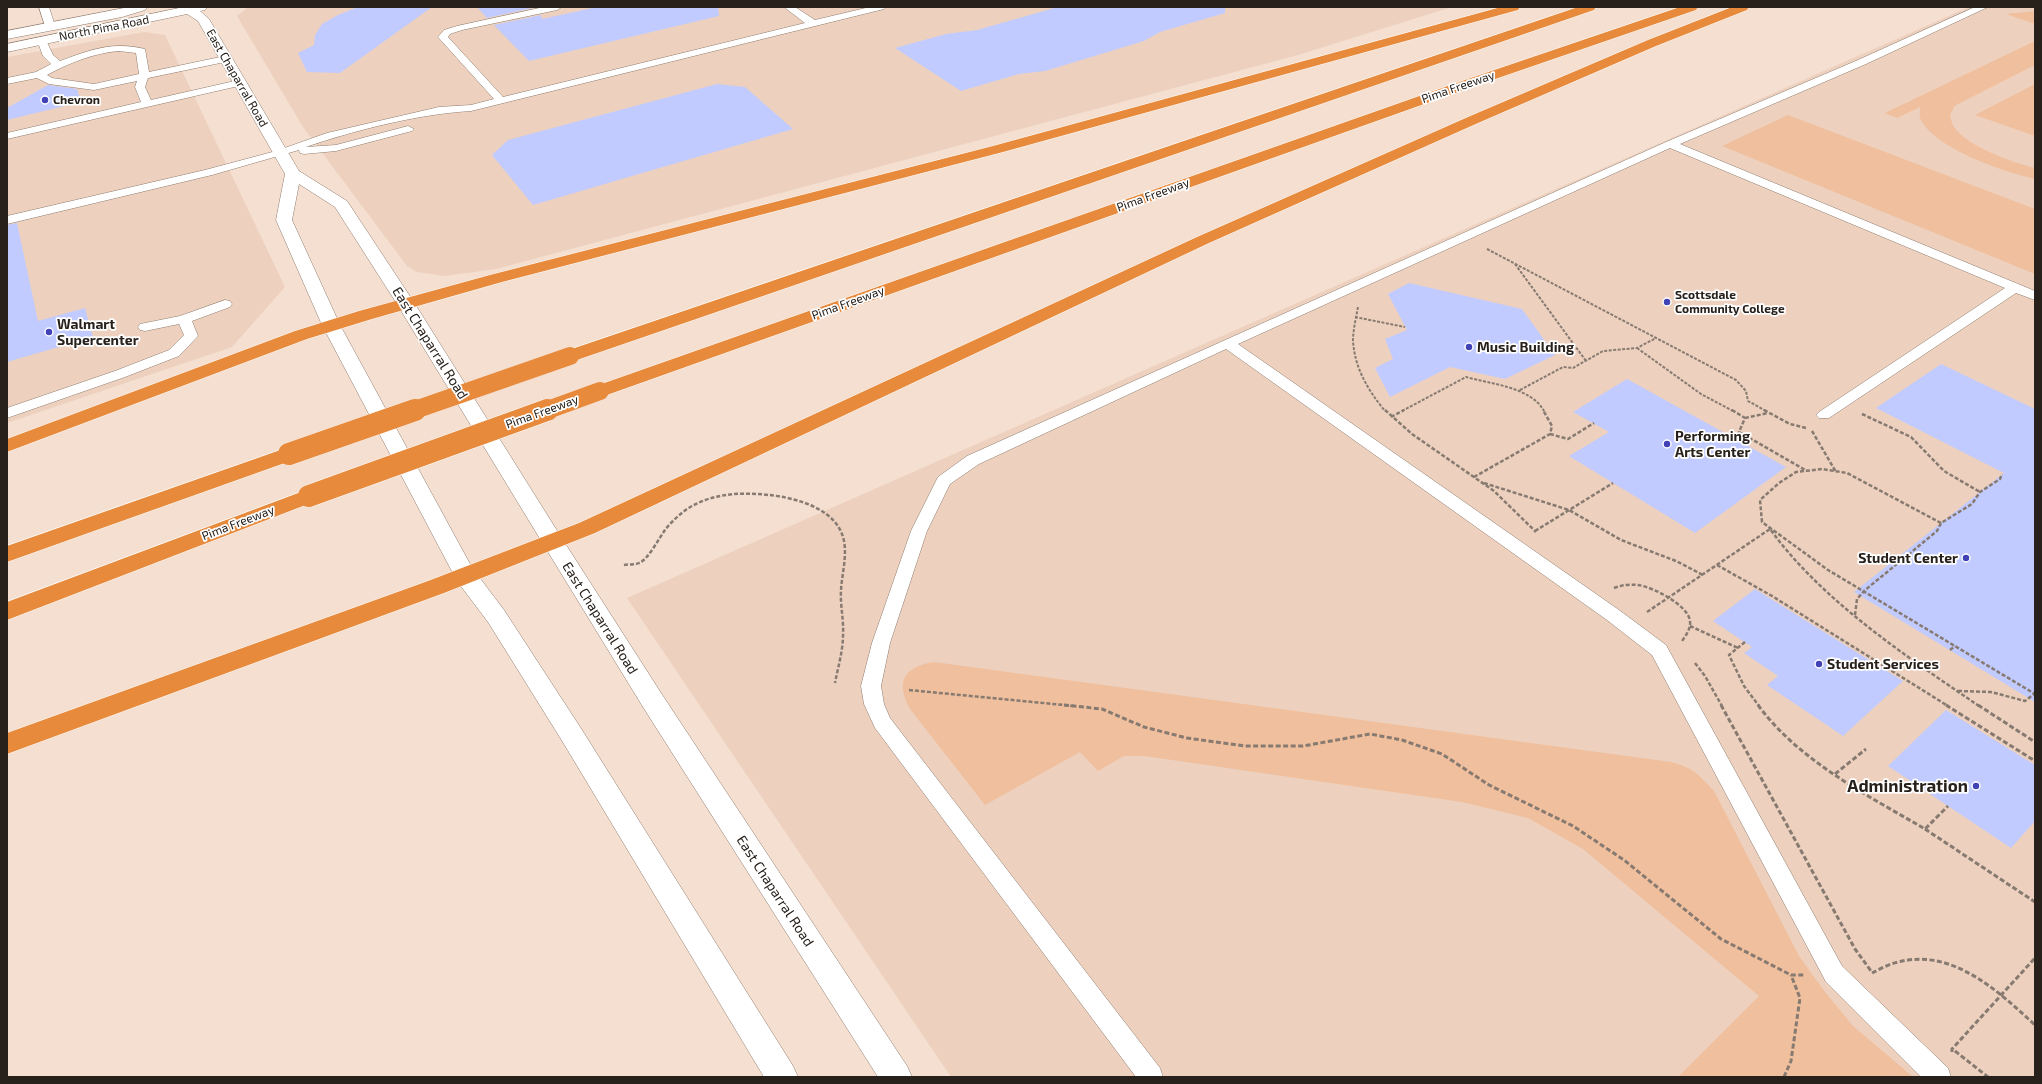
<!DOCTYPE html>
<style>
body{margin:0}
#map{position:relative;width:2042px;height:1084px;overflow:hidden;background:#f4dfd1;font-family:"Exo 2",sans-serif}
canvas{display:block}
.frame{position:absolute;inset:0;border:8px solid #27201b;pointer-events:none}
</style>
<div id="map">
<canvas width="2042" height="1084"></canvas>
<div class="frame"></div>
</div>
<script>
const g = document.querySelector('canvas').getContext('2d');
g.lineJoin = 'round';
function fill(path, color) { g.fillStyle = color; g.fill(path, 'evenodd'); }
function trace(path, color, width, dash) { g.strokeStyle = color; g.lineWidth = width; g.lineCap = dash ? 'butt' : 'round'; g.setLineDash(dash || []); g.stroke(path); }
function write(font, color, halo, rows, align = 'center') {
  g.font = font + ' "Exo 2",sans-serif'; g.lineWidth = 3.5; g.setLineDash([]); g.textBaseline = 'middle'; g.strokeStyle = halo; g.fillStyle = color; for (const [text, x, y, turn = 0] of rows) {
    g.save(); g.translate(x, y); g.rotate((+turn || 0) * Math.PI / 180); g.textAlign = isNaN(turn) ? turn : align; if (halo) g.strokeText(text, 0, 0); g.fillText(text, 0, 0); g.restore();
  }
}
const built = new Path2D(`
 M248,7h1204l-154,48 -802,214 -51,7 -28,-4 -10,-6 -104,-139 -66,-111z
 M1969,7h66v1070h-1084l-324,-479z
 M144,32l21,3 120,252 -53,60 -225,76v-366z`);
const green = new Path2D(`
 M2035,11v13l-29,-10z
 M2035,41v24l-77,39 -4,3 -4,8c1,4 2,9 4,12 14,20 58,35 81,41v11c-30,-7 -101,-30 -115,-61 -1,-3 1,-8 0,-11l-23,11 -12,-5z
 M2035,84v52l-60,-21z
 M1788,115l247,94v65l-313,-128z
 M934,662l737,100c23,6 27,12 43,29l85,165 26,36 28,34 60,51h-22l-2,-2 -2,2h-209l81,-81 -176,-147 -55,-31 -66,-16 -318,-46h-20l-26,15 -18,-19 -95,53 -75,-96c-15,-28 -6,-42 24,-47z`);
const building = new Path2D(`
 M358,7h74l-92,66 -33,-1 -9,-19 16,-8 1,-10 7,-11 16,-9z
 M477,7h60l-50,11z
 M597,7h121l1,9 -190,45 -35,-36 47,-10 1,4z
 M1058,7h167v6l-65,19 -16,9 -99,30 -26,3 -58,17 -66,-43 51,-14 31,-4z
 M717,84l28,3 48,42 -260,76 -41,-50 16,-15z
 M48,85l29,4 4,13 -74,18v-12z
 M17,223l21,98 47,-13 8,29 -86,25v-137z
 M1409,283l113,26 33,46 -50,24 -55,-12 -60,30 -15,-29 18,-9 -8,-20 22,-9 -19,-36z
 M1941,364l94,45v293l-181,-110 150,-119 -128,-65z
 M1627,379l159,88 -91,66 -126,-77 40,-24 -36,-20z
 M1755,589l148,92 -60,55 -76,-51 11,-9 -34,-23 8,-6 -39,-26z
 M1946,710l89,55v56l-24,27 -123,-82z`);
const pathFar2 = new Path2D(`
 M1487,249l249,131 10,11 2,10 18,10
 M1515,264l71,97
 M1358,307c-2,11 -5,23 -5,34 2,28 15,49 32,70
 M1355,317l50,10
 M1637,348l64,46 32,17
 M1520,390l43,-23 10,1 30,-17 34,-3 19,-10
 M1402,411l64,-34c25,7 65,10 78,34`);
const pathFar1 = new Path2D(`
 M1385,410l27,24 82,57 42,41
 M1732,410l13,8 -6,14 68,39
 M1764,410l26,14 16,4
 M1862,414l49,23 33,34 36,21
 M1391,417l13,-7
 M1745,418l23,-5
 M1812,431l24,41
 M1550,434l18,5 26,-16
 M1474,477l76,-43 2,-8 -9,-16
 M1484,483l85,27 52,30 55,21 27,14
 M1941,523l-94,-50 -25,-4 -26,3 -17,11 -19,17 2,22 66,48 207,124
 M1535,531l78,-48
 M624,565c5,-1 11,0 15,-2 9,-3 20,-25 26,-33 6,-8 14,-15 22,-21 25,-16 54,-17 82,-14 28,3 69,14 75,46 3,16 -2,33 -3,49 -1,15 3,30 2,45 0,16 -5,32 -8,48
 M1717,565l55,31 176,110
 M1614,588c8,-3 16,-4 24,-3 15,2 50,20 52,36 1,8 -4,14 -8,20
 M1647,612l123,-83c52,72 136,127 209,177
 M1855,615l2,-16 7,-8 73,-60 4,-8 31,-19 8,-12 20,-13 2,-5
 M1690,626l48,22
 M1745,642l-16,13 15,31 15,20
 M1950,650l5,-4
 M1695,663l10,13 17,30
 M909,690l165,16
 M1958,691l33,1 34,9 9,-7`);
const path = new Path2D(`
 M1064,705l38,4 42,18 43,11 58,8h58l67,-12 32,6 40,14 47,31 84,41 51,34 97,79 70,36h13
 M1721,705l134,244 16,22
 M1758,705c41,56 109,90 167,124l23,-23
 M1946,705l89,56
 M1978,705l57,37
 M1835,774l31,-25
 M1925,829l110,73
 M1872,973c8,-4 17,-9 26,-11 55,-14 100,29 137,63
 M1955,1051l33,26
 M1952,1052v-3l83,-91
 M1784,1077l7,-16 9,-63 -9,-23`);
const service = new Path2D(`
 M39,7h10l6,19 -2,2h-6l-2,-2z
 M544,7h18l-5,3 -95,20 -12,4 -2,3 55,60 302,-74 -21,-16h11l20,13 55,-13h16l-2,2 -413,102c-52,3 -116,19 -165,36l30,-2 72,-19 6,3 -2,2 -76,20 -32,3 -4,-1 -1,-3 -87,25 -205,49v-8l198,-46 71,-19 51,-18 112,-26 32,-2 23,-6 -56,-62 6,-7 13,-4z
 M1975,7h13l-122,57 -186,80 355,147v9l-19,-7 -187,125h-10l-3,-3 3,-3 186,-124 -335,-140 -432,196 381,266 47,35 176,321 106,102 3,9h-30l-95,-95 -174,-327 -45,-35 -381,-271 -247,115 -29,20 -23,47 -37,112 -9,43 3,18 6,14 270,350 3,9h-27l-261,-349 -11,-24 -3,-18 11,-43 39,-112 27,-54 29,-21 699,-314 192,-82z
 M42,37l3,1 8,17 7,6c30,-11 52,-20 85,-12l4,23 76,-16 5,3 -5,3 -77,16 -3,9 6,13 88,-20 5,3 -1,2 -236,54v-6l134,-31 -6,-15 2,-6 -43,9 -45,-6 -12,-6 -30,6v-6l29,-6 15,-8 -8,-8 -6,-16zM119,51l17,2 3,21 -45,10 -42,-6 -5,-3c22,-12 47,-22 72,-24z
 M225,300l5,1 2,3 -2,3 -38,14 6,15 -19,20 -54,21 -118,41v-10l108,-37 54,-21 15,-15 -5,-11 -34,7 -5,-1 -2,-3 2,-3 40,-8z`);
const minor = new Path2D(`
 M129,7h18l-2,3 -23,7 -115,22v-8z`);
const tertiary = new Path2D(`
 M553,534l8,3 100,156 246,373 5,11h-34l-235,-370 -98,-160 -3,-5 3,-5z
 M465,567l8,2 31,41 78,120 211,336 5,11h-34l-200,-333 -76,-122 -31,-41 -3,-6 3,-6z`);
const secondary = new Path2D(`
 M184,7h23l-2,3 -5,1 9,8 90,152 48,30 2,3 66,100 146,233 3,5 -3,5 -8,3 -8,-3 -148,-243 -62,-97 -36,-23 -7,36 48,105 136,250 -3,6 -8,2 -8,-2 -135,-256 -46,-105 9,-46 -87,-153 -11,-7 -180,38v-8z`);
const motorway = new Path2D(`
 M1501,7h19l-2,3 -515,142 -501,130 -130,37 -65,20 -300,113v-13l288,-108 64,-20 131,-36 503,-129z
 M1578,7h18l-2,3 -1017,350 -7,2 -7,-2 -2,-4 2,-4z
 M1680,7h18l-2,3 -224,77 -865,308 -7,2 -7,-2 -3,-4 3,-4 869,-306z
 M1732,7h17l-2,3 -91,36 -178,77 -269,120 -614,290 -151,60 -437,161v-21l421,-152 151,-58 618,-286 271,-120 180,-77z
 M289,447l7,2 3,5 -3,5 -289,103v-16z
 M309,489l7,2 4,5 -4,5 -309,119v-18z`);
const motorwayBridgeFar1 = new Path2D(`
 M412,411l158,-55
 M545,411l55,-20`);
const motorwayBridge = new Path2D(`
 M289,454l126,-44
 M309,496l238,-86`);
const markers = [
 [45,100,4,"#4242b7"],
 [1667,302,4,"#4242b7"],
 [49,332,4,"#4242b7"],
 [1469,347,4,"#4242b7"],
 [1667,444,4,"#4242b7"],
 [1966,558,4,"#4242b7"],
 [1819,664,4,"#4242b7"],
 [1976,786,4,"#4242b7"]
];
const farStreetnames = [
 ["North Pima Road",104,28,-11],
 ["East Chaparral Road",237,78,60],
 ["Pima Freeway",1458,87,-19],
 ["Pima Freeway",1153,195,-20],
 ["Pima Freeway",848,303,-20],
 ["Pima Freeway",542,412,-20],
 ["Pima Freeway",238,523,-21]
];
const farPoinames = [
 ["Chevron",53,100],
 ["Scottsdale",1675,295],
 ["Community College",1675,309]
];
const poiNames = [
 ["Walmart",57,324],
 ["Supercenter",57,340],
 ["Music Building",1477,347],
 ["Performing",1675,436],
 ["Arts Center",1675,452],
 ["Student Center",1958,558,"right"],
 ["Student Services",1827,664]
];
const streetNames = [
 ["East Chaparral Road",430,343,58],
 ["East Chaparral Road",600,618,58],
 ["East Chaparral Road",775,891,57]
];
const nearPoinames = [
 ["Administration",1968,786]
];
fill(built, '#edd1be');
fill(green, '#f0bf9d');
fill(building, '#c1cbff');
trace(service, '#8f7c6f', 1);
trace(minor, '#8f7c6f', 1);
trace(tertiary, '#8f7c6f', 1);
trace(secondary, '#8f7c6f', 1);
trace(motorway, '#fff', 1);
trace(pathFar2, '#877a71', 2, [3, 1.5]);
trace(pathFar1, '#877a71', 2.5, [4, 2]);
trace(path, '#877a71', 3, [5, 2.5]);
fill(service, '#fff');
fill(minor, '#fff');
fill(tertiary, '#fff');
fill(secondary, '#fff');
fill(motorway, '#e88a3c');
trace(motorwayBridgeFar1, '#fff', 18, []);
trace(motorwayBridge, '#fff', 23, []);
trace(motorwayBridgeFar1, '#e88a3c', 18);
trace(motorwayBridge, '#e88a3c', 22);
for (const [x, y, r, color] of markers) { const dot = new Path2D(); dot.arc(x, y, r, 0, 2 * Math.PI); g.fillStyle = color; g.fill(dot); trace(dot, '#fff', 1.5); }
write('12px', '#27201b', '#fff', farStreetnames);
write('bold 12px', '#27201b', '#fff', farPoinames, 'left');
write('bold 14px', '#27201b', '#fff', poiNames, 'left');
write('14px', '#27201b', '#fff', streetNames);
write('bold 17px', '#27201b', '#fff', nearPoinames, 'right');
</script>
